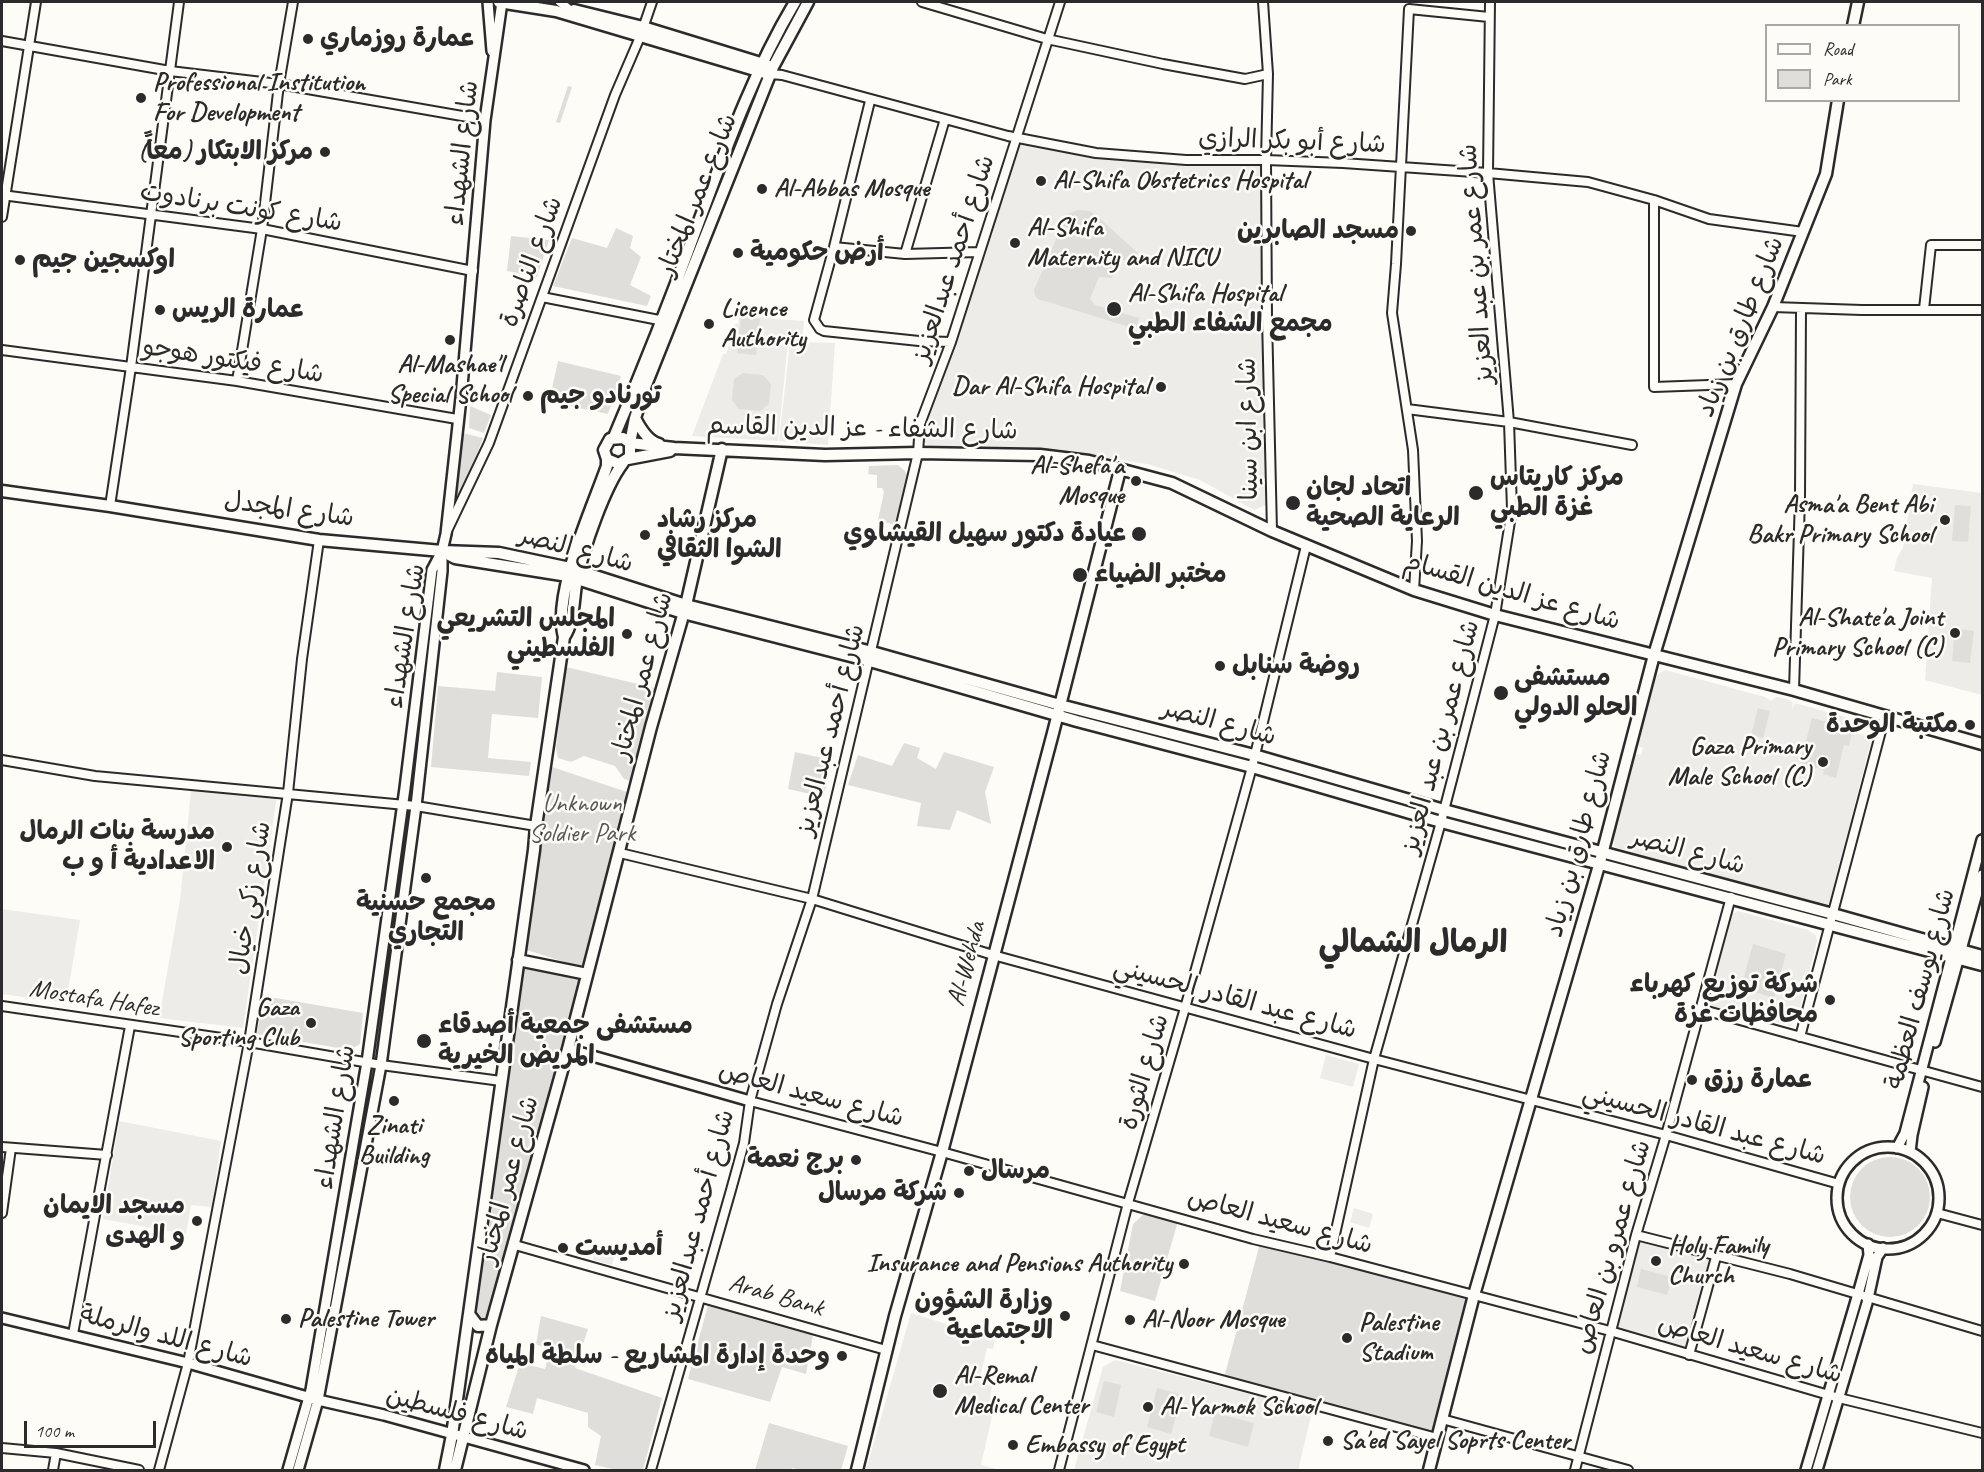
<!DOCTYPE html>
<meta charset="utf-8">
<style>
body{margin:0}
#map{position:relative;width:1984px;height:1472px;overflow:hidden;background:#fdfcf7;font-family:Caveat,sans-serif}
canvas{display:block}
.frame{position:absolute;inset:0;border:3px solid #2b2b2b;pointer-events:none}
.legend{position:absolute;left:1765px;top:24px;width:195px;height:78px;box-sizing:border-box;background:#fdfcf7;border:2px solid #a9a8a5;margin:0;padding:8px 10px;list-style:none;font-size:18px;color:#2b2b2b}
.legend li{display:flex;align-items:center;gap:12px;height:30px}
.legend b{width:30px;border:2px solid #a9a8a5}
.scale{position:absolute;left:24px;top:1421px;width:132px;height:27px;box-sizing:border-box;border:3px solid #2b2b2b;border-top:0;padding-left:8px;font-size:18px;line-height:21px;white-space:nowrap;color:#2b2b2b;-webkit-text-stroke:4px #fdfcf7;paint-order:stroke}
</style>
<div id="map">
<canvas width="1984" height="1472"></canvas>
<div class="frame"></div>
<ul class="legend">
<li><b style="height:8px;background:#fdfcf7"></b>Road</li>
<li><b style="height:16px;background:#dfdeda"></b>Park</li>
</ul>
<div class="scale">100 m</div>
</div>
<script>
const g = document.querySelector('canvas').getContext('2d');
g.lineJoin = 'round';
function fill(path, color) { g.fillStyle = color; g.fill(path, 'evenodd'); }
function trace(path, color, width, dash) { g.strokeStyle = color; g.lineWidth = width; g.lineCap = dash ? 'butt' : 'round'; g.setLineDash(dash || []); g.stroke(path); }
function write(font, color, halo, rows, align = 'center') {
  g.font = font + ' Caveat,"Playpen Sans Arabic",sans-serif'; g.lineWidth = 5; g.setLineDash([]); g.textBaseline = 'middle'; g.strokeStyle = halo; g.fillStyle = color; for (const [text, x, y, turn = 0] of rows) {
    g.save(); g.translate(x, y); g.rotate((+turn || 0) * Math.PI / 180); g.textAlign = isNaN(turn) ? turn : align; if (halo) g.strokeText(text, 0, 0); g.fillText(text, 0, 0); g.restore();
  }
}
const built = new Path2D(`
 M1019,142l74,13 163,8 7,5 1,233 4,103 -14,6 -54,-30 -53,-16 -55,-9 -162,-9 -6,-4 -2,-9 2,-12z
 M741,307l33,12 30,2 -2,20h-14l-10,100 -86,-5 31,-82h3l10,-31 2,1z
 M790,342l45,1 -7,102 -49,-4z
 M1913,484l69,9v202l-57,-15 7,-102 -38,-7 3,-13 6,-10z
 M1665,670l100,27 6,4 6,-4 10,2 6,3 -1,8 3,-7 60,17 -3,12 20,5 -43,167 -6,3 -82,-20 -126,-40 -2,-7 22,-87 6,2 2,-7 -5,-2 18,-70z
 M192,782l85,13 -34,233 -84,-10 21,-118z
 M2,909l78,11 -14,83 -64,-9z
 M1738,911l70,19 8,6 1,5 -20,79 -7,6 -82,-21 23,-90z
 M1326,1055l33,9 -6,23 -33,-9z
 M119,1121l102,20 -9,66 -21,-2 -5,29 -83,-15z
 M1354,1208l19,6 -4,14 -19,-6z
 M1640,1238l76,20 -25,94 -77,-23z
 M597,1244l19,6 -4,15 -19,-5z
 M911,1313l84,26 -2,10 -6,-1 -8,34 13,4 -2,11 3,1 -5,12 5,2 -12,53 19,5h-25v-2l-1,2h-108z
 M1115,1360l159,40 38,12 -14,58h-224l29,-103z`);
const green = new Path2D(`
 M568,86l4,1 -12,36 -4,-1z
 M1078,210l12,1 7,5 41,37 -4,9 -16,-3 -6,19 -13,-1 -9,22 5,6 44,13 -3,11 -98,-30 -3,-3 -1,-6 33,-76z
 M616,228l17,8 -3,12 11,9 -11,28 21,11 -4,10 -94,-20 19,-48 35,10z
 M511,236l38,4 -12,37 -30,-6z
 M741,316l19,3 -4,36 -19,-2z
 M558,361l63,15 -13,38 -59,-12z
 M743,373l20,2 8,9 -2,20 -9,7 -21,-2 -7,-9 2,-21z
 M470,406l21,9 -7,18 -15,-5z
 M459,432l24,6 -28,74 -2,1z
 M898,465l7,6 4,8 -11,47 -20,-6 6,-28 -2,-4h-5v-13l-9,-1 1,-8z
 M1955,505l16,1 -3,36 -16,-1z
 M1955,628l19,3 -4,32 -18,-2z
 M566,667l93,22 -26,93 -9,-3 -9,-13 -31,-10 -13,6 -13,-4 -2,-10z
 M497,672l45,5 -4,41 -46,-4 -4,44 43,4 -2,14 -98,-9 7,-81 57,5z
 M1758,708l12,3 -7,27 -12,-3z
 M1812,718l41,11 -4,17 -5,-1 -8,33 -13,-4 1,-4 -9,-3 -2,4 -14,-4z
 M904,743l16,5 -3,10 19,11 8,-17 50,15 -9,25 6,32 -34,-14 -7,20 -33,-4 4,-23 -73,-18 10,-30 34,11z
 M795,752l36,8 -7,37 -36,-8z
 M549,766l81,27v6l-47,169 -56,-18 9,-94z
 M1753,944l33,10 -12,44 -33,-10z
 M522,964l60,13 -92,343 -6,1 -8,-4 -2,-9 30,-202z
 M264,996l99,17 -3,31 -10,6 -93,-16z
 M1850 1197a40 40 0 1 1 80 0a40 40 0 1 1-80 0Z
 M1144,1214l34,7 -23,80 -35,-10 13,-67z
 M1260,1243l211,56 -39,135 -208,-56z
 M1641,1269l31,8 -5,18 -30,-8z
 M708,1305l105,30 -7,39 -24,-7 -12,35 -82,-23z
 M541,1316l47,13 -13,39 87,30 -19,72h-26l-22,-5 6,-29 -13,-9v-14l-51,-15 -4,16 -27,-7 14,-44 25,6 5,-19 -14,-6z
 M1104,1381l17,4 -7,32 -18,-5z
 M1157,1388l25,7 -11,39 -24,-7z
 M1215,1413l39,10 -6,24 -39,-11z
 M769,1423l79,23 -7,24h-40l-9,-2 -1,2h-36z`);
const minor = new Path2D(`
 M560,2l10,8
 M922,2l125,37 116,25 82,15 23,-5
 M1263,2l5,72 -2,86 1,158 5,213
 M2,41l168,30 109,13 206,36
 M770,74l12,1 226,61 88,17 90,7h80l77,3 145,10 100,9 66,18 55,19 94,13
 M945,119l-40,135 -71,-7 -20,73 6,9 4,2 95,10 32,1
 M2,195l260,34 211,42
 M1654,200v187l82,-3
 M2,217l34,-215
 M834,247l36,-146
 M905,254l74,-2
 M542,297l122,24
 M1773,307l89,3h120
 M1924,309l7,-64h51
 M2,350l235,31 220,38
 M237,381l25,-152 17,-145 14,-82
 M1407,409l102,13 123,23
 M110,506l21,-139 48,-365
 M447,531l42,-88 126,-348 25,-58 12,-35
 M1414,590l3,-49 -4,-91 -21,-137 4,-49 13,-255 80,8
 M1794,690l6,-192 1,-189
 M2,760l93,16 321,30 120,20
 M620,853l192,46 181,56 381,104 292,76 173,49
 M2,1006l247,36 132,23 120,16
 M1700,1009l282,78
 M1800,1037l85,-321
 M750,1101l192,51 311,87 77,18 280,74 229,67 143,35
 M2,1147l105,8
 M2,1213l9,-65
 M1937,1213l45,12
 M1636,1235l154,39 192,57
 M515,1245l371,105
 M1330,1257l44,-198 67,-237 54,-207 17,-106 -3,-87 -21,-249 2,-171
 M73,1334l57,-308
 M1092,1345l345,93
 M1689,1355l27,-98
 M1442,1419l186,51
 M2,1448l54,5
 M53,1470l3,-17 83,17
 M159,1470l29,-107 61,-321 39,-249 14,-134 17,-119
 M651,1470l80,-280 13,-47 6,-42 27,-97 35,-105 106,-446 2,-29 31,-82 109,-340
 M1059,1470l69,-267 57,-195 67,-241 54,-221
 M1575,1470l61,-235 30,-100 65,-238`);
const tertiary = new Path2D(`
 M488,2l4,49
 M1935,1042l47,-167
 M568,1049l182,52
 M1837 1198a51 51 0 1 1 102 0a51 51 0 1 1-102 0Z
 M1897,1148l8,-15 77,-293
 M1910,1152l2,-17 11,-48
 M2,1318l186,45 130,37 66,15 200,55
 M288,1470l23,-80 56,-328 38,-274 27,-218 9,-17
 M298,1470l20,-70 63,-335 35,-259 26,-235v-20l4,-17 15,-136 24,-278 17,-118
 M1806,1470l52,-176 11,-39 -1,-11
 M1817,1470l50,-167 10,-46 6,-9`);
const secondary = new Path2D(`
 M499,2l57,9 209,62
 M574,10l69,17 124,38
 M1853,26l5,-24
 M635,418c5,10 13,23 24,26
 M614,437c29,-68 56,-136 81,-205 29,-78 57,-158 100,-230
 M630,443l44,5 151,7 93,-2 122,2 49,6 83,22 100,48 142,59 81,25 299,75 188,54
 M630,443l-7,-5 -13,1 -6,11 3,9 12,5 11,-7v-14l5,-25 11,-33 127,-318 35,-65
 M628,459l42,-8
 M2,491l108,15 209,34 123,11 13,7 113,18 115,37 187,48 207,60 175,46 189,55 541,143
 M442,551l57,2 71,15 116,37 186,47 188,53 194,50 190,55 389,104 149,42
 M564,637c11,-16 9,-39 13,-58 6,-30 28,-93 46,-116
 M518,960l69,14
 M469,1314l9,12 13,-1
 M445,1470l7,-35 82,-585 2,-24 28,-189c-12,-43 28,-128 43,-171v-7
 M455,1470l36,-145 77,-276 83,-322 35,-122 36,-156
 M857,1470l38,-154 47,-164 111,-419 67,-263
 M1429,1470l45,-175 126,-433 54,-207 82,-271 37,-77 53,-133 12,-74`);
const markers = [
 [308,39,6,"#2b2b2b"],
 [141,98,6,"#2b2b2b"],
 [325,152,6,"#2b2b2b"],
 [1041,181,6,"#2b2b2b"],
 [762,189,6,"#2b2b2b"],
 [1411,231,6,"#2b2b2b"],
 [1015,243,6,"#2b2b2b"],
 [738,253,6,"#2b2b2b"],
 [20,260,6,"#2b2b2b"],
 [1114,309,8,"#2b2b2b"],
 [160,310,6,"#2b2b2b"],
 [709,324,6,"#2b2b2b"],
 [450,340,6,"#2b2b2b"],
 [1161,387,6,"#2b2b2b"],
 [528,396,6,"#2b2b2b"],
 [1136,481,6,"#2b2b2b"],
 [1476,493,8,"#2b2b2b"],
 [1293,503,8,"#2b2b2b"],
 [1945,520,6,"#2b2b2b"],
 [1139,534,8,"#2b2b2b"],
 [645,535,6,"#2b2b2b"],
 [1080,575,8,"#2b2b2b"],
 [1955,633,6,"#2b2b2b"],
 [627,634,6,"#2b2b2b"],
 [1220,666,6,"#2b2b2b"],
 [1501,693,8,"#2b2b2b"],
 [1970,725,6,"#2b2b2b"],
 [1823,762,6,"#2b2b2b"],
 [227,847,6,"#2b2b2b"],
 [426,878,6,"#2b2b2b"],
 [1830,1000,6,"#2b2b2b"],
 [311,1023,6,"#2b2b2b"],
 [424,1041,8,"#2b2b2b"],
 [1692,1080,6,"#2b2b2b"],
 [394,1101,6,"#2b2b2b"],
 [856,1160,6,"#2b2b2b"],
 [969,1171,6,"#2b2b2b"],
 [959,1193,6,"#2b2b2b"],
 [197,1221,6,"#2b2b2b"],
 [563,1248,6,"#2b2b2b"],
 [1656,1261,6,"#2b2b2b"],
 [1184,1264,6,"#2b2b2b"],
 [1065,1316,6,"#2b2b2b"],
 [286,1319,6,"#2b2b2b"],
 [1130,1320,6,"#2b2b2b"],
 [1347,1338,6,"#2b2b2b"],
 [842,1356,6,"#2b2b2b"],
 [940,1391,8,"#2b2b2b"],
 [1148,1407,6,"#2b2b2b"],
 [1328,1441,6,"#2b2b2b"],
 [1013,1445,6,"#2b2b2b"]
];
const poiNames = [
 ["عمارة روزماري",320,39],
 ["Professional Institution",153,83],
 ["For Development",153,113],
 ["مركز الابتكار (معاً)",313,152,"right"],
 ["Al-Shifa Obstetrics Hospital",1053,181],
 ["Al-Abbas Mosque",774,189],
 ["Al-Shifa",1027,228],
 ["Maternity and NICU",1027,258],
 ["مسجد الصابرين",1399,231,"right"],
 ["أرض حكومية",750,253],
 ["اوكسجين جيم",32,260],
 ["Al-Shifa Hospital",1128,294],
 ["مجمع الشفاء الطبي",1128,324],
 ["Licence",721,309],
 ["Authority",721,339],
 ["عمارة الريس",172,310],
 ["Al-Mashae'l",450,365,"center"],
 ["Special School",450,395,"center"],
 ["Dar Al-Shifa Hospital",1149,387,"right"],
 ["تورنادو جيم",540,396],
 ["Al-Shefa'a",1124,466,"right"],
 ["Mosque",1124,496,"right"],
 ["مركز كاريتاس",1490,478],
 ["غزة الطبي",1490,508],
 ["اتحاد لجان",1306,488],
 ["الرعاية الصحية",1306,518],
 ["Asma'a Bent Abi",1933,505,"right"],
 ["Bakr Primary School",1933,535,"right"],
 ["مركز رشاد",657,520],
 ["الشوا الثقافي",657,550],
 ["عيادة دكتور سهيل القيشاوي",1126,534,"right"],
 ["مختبر الضياء",1094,575],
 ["Al-Shate'a Joint",1943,618,"right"],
 ["Primary School (C)",1943,648,"right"],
 ["المجلس التشريعي",615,619,"right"],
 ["الفلسطيني",615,649,"right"],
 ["روضة سنابل",1232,666],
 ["مستشفى",1514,678],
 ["الحلو الدولي",1514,708],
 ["مكتبة الوحدة",1958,725,"right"],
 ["Gaza Primary",1811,747,"right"],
 ["Male School (C)",1811,777,"right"],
 ["مدرسة بنات الرمال",215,832,"right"],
 ["الاعدادية أ و ب",215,862,"right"],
 ["مجمع حسنية",426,903,"center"],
 ["التجاري",426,933,"center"],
 ["شركة توزيع كهرباء",1818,985,"right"],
 ["محافظات غزة",1818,1015,"right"],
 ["Gaza",299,1008,"right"],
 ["Sporting Club",299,1038,"right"],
 ["مستشفى جمعية أصدقاء",438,1026],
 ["المريض الخيرية",438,1056],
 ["عمارة رزق",1704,1080],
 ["Zinati",394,1126,"center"],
 ["Building",394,1156,"center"],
 ["برج نعمة",844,1160,"right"],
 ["مرسال",981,1171],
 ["شركة مرسال",947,1193,"right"],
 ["مسجد الايمان",185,1206,"right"],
 ["و الهدى",185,1236,"right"],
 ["Holy Family",1668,1246],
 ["Church",1668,1276],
 ["أمديست",575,1248],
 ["Insurance and Pensions Authority",1172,1264,"right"],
 ["وزارة الشؤون",1053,1301,"right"],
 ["الاجتماعية",1053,1331,"right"],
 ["Palestine Tower",298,1319],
 ["Al-Noor Mosque",1142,1320],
 ["Palestine",1359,1323],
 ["Stadium",1359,1353],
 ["وحدة إدارة المشاريع - سلطة المياه",830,1356,"right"],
 ["Al-Remal",954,1376],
 ["Medical Center",954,1406],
 ["Al-Yarmok School",1160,1407],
 ["Sa'ed Sayel Soprts Center",1340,1441],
 ["Embassy of Egypt",1025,1445]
];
const streetNames = [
 ["شارع أبو بكر الرازي",1292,142,2],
 ["شارع الشهداء",463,153,-84],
 ["شارع عمر المختار",698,195,-68],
 ["شارع كونت برنادوت",241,208,9],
 ["شارع أحمد عبدالعزيز",954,259,-72],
 ["شارع الناصرة",532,262,-70],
 ["شارع عمر بن عبد العزيز",1477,264,-94],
 ["شارع طارق بن زياد",1741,327,-68],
 ["شارع فيكتور هوجو",233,361,9],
 ["شارع الشفاء - عز الدين القاسم",862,429,1],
 ["شارع ابن سينا",1249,429,-91],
 ["شارع المجدل",289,510,8],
 ["شارع النصر",576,550,15],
 ["شارع عز الدين القسام",1512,592,16],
 ["شارع الشهداء",406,636,-81],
 ["شارع عمر المختار",643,676,-75],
 ["شارع النصر",1219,723,15],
 ["شارع أحمد عبدالعزيز",831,730,-76],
 ["شارع عمر بن عبد العزيز",1441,737,-75],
 ["شارع طارق بن زياد",1579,844,-75],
 ["شارع النصر",1688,852,15],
 ["شارع زكي خيال",251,898,-81],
 ["Al-Wehda",967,964,-75],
 ["شارع يوسف العظمة",1921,989,-75],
 ["Mostafa Hafez",94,999,9],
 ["شارع عبد القادر الحسيني",1235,999,15],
 ["شارع الثورة",1145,1072,-74],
 ["شارع سعيد العاص",811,1095,15],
 ["شارع الشهداء",336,1117,-81],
 ["شارع عبد القادر الحسيني",1704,1125,15],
 ["شارع عمر المختار",509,1180,-75],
 ["شارع أحمد عبدالعزيز",699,1215,-75],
 ["شارع سعيد العاص",1280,1222,15],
 ["شارع عمرو بن العاص",1613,1247,-74],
 ["Arab Bank",776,1296,16],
 ["شارع اللد والرملة",166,1337,15],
 ["شارع سعيد العاص",1750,1350,16],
 ["شارع فلسطين",457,1414,15]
];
const parkNames = [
 ["Unknown",582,804],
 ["Soldier Park",582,834]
];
const districtNames = [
 ["الرمال الشمالي",1413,944]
];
fill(built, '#edece8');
fill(green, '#dfdeda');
trace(minor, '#2b2b2b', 12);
trace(tertiary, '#2b2b2b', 14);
trace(secondary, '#2b2b2b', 15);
trace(minor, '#fdfcf7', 8);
trace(tertiary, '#fdfcf7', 9);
trace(secondary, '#fdfcf7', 10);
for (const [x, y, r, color] of markers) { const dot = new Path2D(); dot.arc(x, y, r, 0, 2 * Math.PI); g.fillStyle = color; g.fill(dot); trace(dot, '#fdfcf7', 2); }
write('bold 26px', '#2b2b2b', '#fdfcf7', poiNames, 'left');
write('26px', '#2b2b2b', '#fdfcf7', streetNames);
write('26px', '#585857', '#fdfcf7', parkNames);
write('bold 32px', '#2b2b2b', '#fdfcf7', districtNames);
</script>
